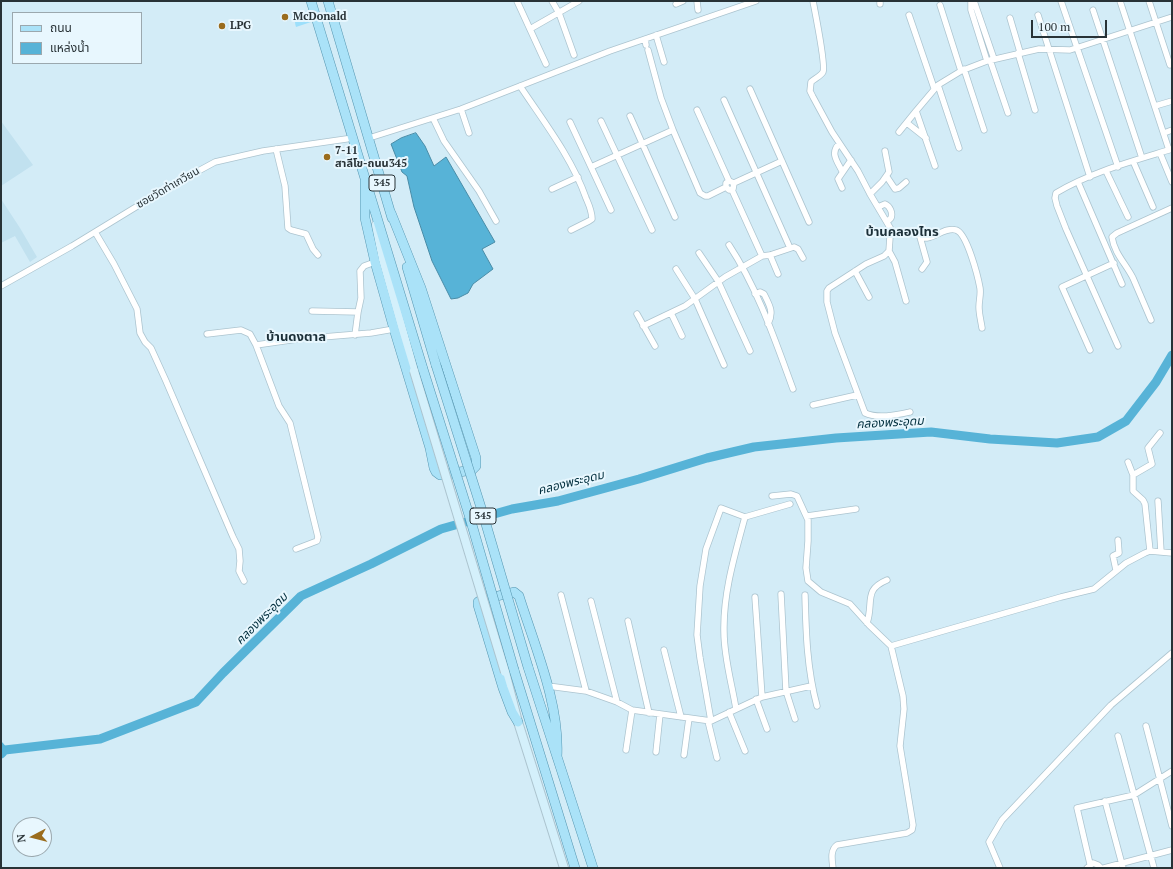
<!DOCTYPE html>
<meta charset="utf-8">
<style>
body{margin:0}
#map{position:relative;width:1173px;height:869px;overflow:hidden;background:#d3ecf7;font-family:"PT Serif","Noto Sans Thai",serif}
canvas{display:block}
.frame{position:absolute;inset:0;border:2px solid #283236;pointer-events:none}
.legend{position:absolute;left:12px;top:12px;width:130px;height:52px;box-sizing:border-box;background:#e8f7fe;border:1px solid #9ba8ae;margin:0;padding:5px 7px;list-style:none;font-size:12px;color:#283236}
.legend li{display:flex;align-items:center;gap:8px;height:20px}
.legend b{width:20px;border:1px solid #9ba8ae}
.north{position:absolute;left:12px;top:817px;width:40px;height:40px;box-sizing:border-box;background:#e8f7fe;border:1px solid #9ba8ae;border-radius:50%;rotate:263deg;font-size:11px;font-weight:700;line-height:16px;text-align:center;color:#283236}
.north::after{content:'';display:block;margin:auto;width:14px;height:18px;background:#9a6c1d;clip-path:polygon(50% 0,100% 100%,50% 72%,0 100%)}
.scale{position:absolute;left:1031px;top:20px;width:76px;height:18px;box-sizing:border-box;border:2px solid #283236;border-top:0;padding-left:5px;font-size:12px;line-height:14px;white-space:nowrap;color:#283236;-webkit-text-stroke:3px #e8f7fe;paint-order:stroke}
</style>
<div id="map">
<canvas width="1173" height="869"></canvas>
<div class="frame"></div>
<ul class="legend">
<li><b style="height:5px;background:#aae2f8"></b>ถนน</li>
<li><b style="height:11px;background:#57b3d7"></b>แหล่งน้ำ</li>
</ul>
<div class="north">N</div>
<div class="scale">100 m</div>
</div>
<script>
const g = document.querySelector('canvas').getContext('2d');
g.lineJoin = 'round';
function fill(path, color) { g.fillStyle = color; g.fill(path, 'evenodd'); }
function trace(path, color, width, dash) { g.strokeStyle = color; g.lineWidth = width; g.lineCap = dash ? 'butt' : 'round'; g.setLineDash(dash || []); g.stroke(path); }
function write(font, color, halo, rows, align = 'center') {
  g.font = font + ' "PT Serif","Noto Sans Thai",serif'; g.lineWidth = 4; g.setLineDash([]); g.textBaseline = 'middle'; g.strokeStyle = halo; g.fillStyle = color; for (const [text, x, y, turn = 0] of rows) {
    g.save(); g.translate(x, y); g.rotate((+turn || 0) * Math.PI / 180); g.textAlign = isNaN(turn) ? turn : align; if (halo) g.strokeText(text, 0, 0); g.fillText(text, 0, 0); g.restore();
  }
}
const built = new Path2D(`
 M1,121l32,44 -32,21z
 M1,199l19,29 17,29 -7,5 -15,-26 -14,7z`);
const green = new Path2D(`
 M299,12h3l6,2 3,8 -15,5c-2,-6 -1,-10 3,-15z`);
const water = new Path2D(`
 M416,133l9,13 9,20 12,-9 49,85 -13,7 11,20 -20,15 -5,9 -10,5 -7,1 -19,-38 -18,-54 -7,-31 -5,-4 -11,-28 10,-6z`);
const canal = new Path2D(`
 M1,745l4,5`);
const river = new Path2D(`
 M1,754l4,-4 95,-11 96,-37 27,-29 78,-77 70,-32 70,-35 71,-20 46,-8 81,-22 68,-21 47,-11 82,-9 95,-6 59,7 67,4 41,-6 28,-16 30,-39 16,-27`);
const street = new Path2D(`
 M517,1l29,63
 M552,1l7,12 15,42
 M697,1l1,9
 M813,1c2,11 13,64 10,71 -2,4 -9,7 -12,10l-1,9 3,6 19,35 26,39 12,23 22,37c8,5 13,0 21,2 6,1 8,6 14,5 9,-1 19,-11 29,-8 11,3 22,47 24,58 1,7 -1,12 -1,19 0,7 2,14 3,21
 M880,1v3
 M971,1v9l16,51
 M974,1l20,58
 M1061,1l57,166
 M1120,1l49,149
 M1149,1l21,64
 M676,4l7,-3
 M940,5l21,66
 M1093,10l49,148
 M909,15l25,73
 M1038,15l52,162
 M1010,18l10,34
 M530,29l49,-28
 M656,35l8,27
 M645,39l1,6
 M648,50l13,48 12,32 27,63 5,3h3l18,-9
 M1018,53l17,57
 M990,60l18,53
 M964,69l20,61
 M938,85l21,63
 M520,86c24,36 52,72 66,112 3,7 6,13 6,21l-3,2 -18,9
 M750,89l59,133
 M724,100l66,148
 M1155,106l17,-5
 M461,109l8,24
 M697,110l32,71
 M630,116l45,101
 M433,118l11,23 35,50 17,30
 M601,121l51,109
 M570,122l41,88
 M907,123l19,15
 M899,132l17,-21
 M1164,133l8,-3
 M369,138l92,-29 149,-58 146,-50
 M839,144c-9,9 -2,17 3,27
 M276,149l9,37 3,42 3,2 15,4 7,15 5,6
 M1160,153l12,29
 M1133,161l20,46
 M935,166l-19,-55 22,-26 23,-14 26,-10 52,-12 31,1 102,-33
 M591,167l82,-37
 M1106,171l22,46
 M887,177l8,12 4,-1 7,-6
 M1078,182l44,102
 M734,183l-1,6 -4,1 -3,-3v-4l3,-2 5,2 48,-22
 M842,188l-4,-9 13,-19
 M552,189l26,-12
 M732,190l30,66
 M870,194l12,-12 7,-10 -4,-21
 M878,207l7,-3c5,2 8,9 6,14l-4,4
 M892,231l-2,6 -1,14 6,11 11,39
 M95,232l19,32 23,45 3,24 5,9 6,6 15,33 67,156 6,12 1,12 -1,10 5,10
 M920,237l7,25 -5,7
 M729,245c29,44 46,95 64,144
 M889,251l-5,5 -18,8 -37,24 -2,3v11l8,31 30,80c13,6 31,2 45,-1
 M699,253l19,28 32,70
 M770,255l8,19
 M676,269l19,30 29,66
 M855,271l14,26
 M1,286l71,-40 95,-58 48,-26 48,-11 90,-13
 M755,294l5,-2 4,2c6,12 10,18 4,30
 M312,311l46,1 3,-14 -1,-27 4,-5 11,-4
 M671,313l11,23
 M637,314l18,32
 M1151,320l-18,-42c-7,-14 -19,-25 -21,-41l5,-4 55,-25
 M643,326l42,-20 40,-29 37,-21 8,-1 24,-8 4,2 5,9
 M207,334l34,-4 9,4 6,11 23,61 11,17 28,114 -1,4 -21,8
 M355,335l3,-23
 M256,345l42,-6 73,-6 23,-4
 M1118,346l-52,-117 -9,-23 -2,-8 1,-5c35,-21 77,-32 116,-44
 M1090,350l-28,-63 52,-24
 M813,405l44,-10
 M1128,462l5,13v16l10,9 2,4 5,47
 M1133,475l19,-11 -4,-16 12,-15
 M772,496l19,-2 6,2 11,24v21l-2,27 2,13 13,11 29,12 19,21 22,21 12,50 1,13 -4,37 13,79 -1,5 -5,3 -70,12c-7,5 -5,15 -4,23
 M1158,501l3,51
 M807,516l49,-7
 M1116,570l-3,-14 6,-3 -1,-13
 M781,594l5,97 9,28
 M561,595l25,96
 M805,595c1,38 2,74 12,111
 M755,597l7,100
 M591,601l26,101
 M628,621l21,92
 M867,623c7,-21 -4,-33 20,-43
 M891,646l170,-49 33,-8 32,-26 19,-10 5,-2 22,2
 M664,650l17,67
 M548,686l38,5 31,11 15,8 79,11 51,-24 49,-11
 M756,699l11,30
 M736,709c-4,-25 -12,-51 -12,-77 -1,-39 11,-78 21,-115
 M729,712l16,39
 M708,721l9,37
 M711,721l-11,-63 -3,-23 3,-49 6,-37 15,-41 24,9 45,-13
 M1146,726l26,100
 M1118,736l36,132
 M626,750l6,-40
 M656,752l4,-38
 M684,755l5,-37
 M1105,801l18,67
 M1090,864l-13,-56 57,-13 38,-24
 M1000,868l-11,-26 13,-22 109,-115 61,-52
 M1087,868l6,-5 5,2 3,3
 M1104,868l68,-18`);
const secondary = new Path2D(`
 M376,225l7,35 31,111
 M505,672l13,50 46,146`);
const primary = new Path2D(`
 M311,1l112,368
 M328,1l64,217
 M365,180v38l10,44 19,67 36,119 4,20 2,4 4,3 32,-5 4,-4v-8l-55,-170 -30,-75
 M407,267l29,98
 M528,667l65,201
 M514,670l61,198
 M518,722l-6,-10 -9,-24 -25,-83v-3l3,-2 33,-8 5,4c16,51 41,108 38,161`);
const secondaryBridge = new Path2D(`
 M414,371l91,301`);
const primaryBridge = new Path2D(`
 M436,365l47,149 45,153
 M423,369l47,149 44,152`);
const markers = [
 [285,17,4,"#9a6c1d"],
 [222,26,4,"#9a6c1d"],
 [327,157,4,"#9a6c1d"]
];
const shields = [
 [382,183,26],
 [483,516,26]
];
const shieldNames = [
 ["345",382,183],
 ["345",483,516]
];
const poiNames = [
 ["McDonald",293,17],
 ["LPG",230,26],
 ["7-11",335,151],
 ["สาลีโข-ถนน345",335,164]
];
const streetNames = [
 ["ซอยวัดท่าเกวียน",168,188,-30]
];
const waterNames = [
 ["คลองพระอุดม",890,423,-3],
 ["คลองพระอุดม",571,483,-14],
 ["คลองพระอุดม",262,619,-45]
];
const quarterNames = [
 ["บ้านคลองไทร",902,232],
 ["บ้านดงตาล",296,337]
];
fill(built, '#c1e1ef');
fill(green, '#9cdffb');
fill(water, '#57b3d7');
trace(water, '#498ca7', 1);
trace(canal, '#57b3d7', 5.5);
trace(river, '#57b3d7', 9);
trace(street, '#acc4cf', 7);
trace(secondary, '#acc4cf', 10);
trace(primary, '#5797b1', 10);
trace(street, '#fff', 5.5);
trace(secondary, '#d4f0fb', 8);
trace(primary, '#aae2f8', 9);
trace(secondaryBridge, '#acc4cf', 10, []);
trace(primaryBridge, '#5797b1', 10, []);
trace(secondaryBridge, '#d4f0fb', 8);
trace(primaryBridge, '#aae2f8', 9);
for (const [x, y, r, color] of markers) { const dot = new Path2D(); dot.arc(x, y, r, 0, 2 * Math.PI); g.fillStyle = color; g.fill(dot); trace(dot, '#e8f7fe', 1.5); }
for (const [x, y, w] of shields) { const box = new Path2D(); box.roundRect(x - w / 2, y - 8, w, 16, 3); g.fillStyle = '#e8f7fe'; g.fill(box); trace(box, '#283236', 1); }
write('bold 10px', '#283236', null, shieldNames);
write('bold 11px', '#283236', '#e8f7fe', poiNames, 'left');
write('11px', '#283236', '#e8f7fe', streetNames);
write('italic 12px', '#012e3d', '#e8f7fe', waterNames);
write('bold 13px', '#1b2f38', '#e8f7fe', quarterNames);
</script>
